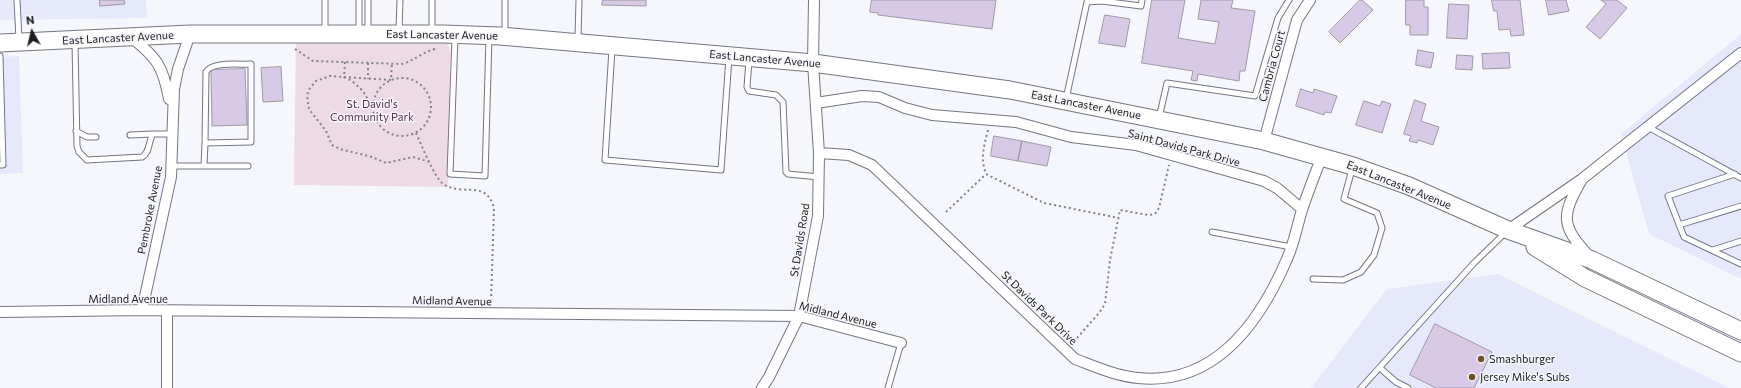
<!DOCTYPE html>
<style>
body{margin:0}
#map{position:relative;width:1741px;height:388px;overflow:hidden;background:#f6f7fd;font-family:Commissioner,sans-serif}
canvas{display:block}
.north{position:absolute;left:12px;top:12px;width:40px;height:40px;-webkit-text-stroke:3px #f6f7fd;paint-order:stroke;rotate:352deg;font-size:11px;font-weight:700;line-height:16px;text-align:center;color:#1b1c21}
.north::after{content:'';display:block;margin:auto;width:14px;height:18px;background:#1b1c21;clip-path:polygon(50% 0,100% 100%,50% 72%,0 100%)}
</style>
<div id="map">
<canvas width="1741" height="388"></canvas>
<div class="north">N</div>
</div>
<script>
const g = document.querySelector('canvas').getContext('2d');
g.lineJoin = 'round';
function fill(path, color) { g.fillStyle = color; g.fill(path, 'evenodd'); }
function trace(path, color, width, dash) { g.strokeStyle = color; g.lineWidth = width; g.lineCap = dash ? 'butt' : 'round'; g.setLineDash(dash || []); g.stroke(path); }
function write(font, color, halo, rows, align = 'center') {
  g.font = font + ' Commissioner,sans-serif'; g.lineWidth = 3; g.setLineDash([]); g.textBaseline = 'middle'; g.strokeStyle = halo; g.fillStyle = color; for (const [text, x, y, turn = 0] of rows) {
    g.save(); g.translate(x, y); g.rotate((+turn || 0) * Math.PI / 180); g.textAlign = isNaN(turn) ? turn : align; if (halo) g.strokeText(text, 0, 0); g.fillText(text, 0, 0); g.restore();
  }
}
const built = new Path2D(`
 M0,0h146l1,18 -147,2z
 M1741,34v245l-92,-45 -28,-100z
 M19,56l4,117 -23,1v-117z
 M1498,274l231,114h-418l76,-99z`);
const green = new Path2D(`
 M296,34h147l7,15 -2,138 -154,-2z`);
const building = new Path2D(`
 M100,0h24l1,4 -25,2z
 M603,0h43v6l-44,-1z
 M872,0h124l-4,29 -114,-14v-2l-8,-1z
 M1152,0h33l-7,38 37,6 4,-22 -21,-3 3,-19h32l-2,8 24,3 -10,60h-5l-1,10 -41,-7 -1,7 -6,-1 2,-9 -51,-8z
 M1360,0h2l11,10 -33,33 -11,-11z
 M1406,0h18v7h4v28h-18v-10h-4z
 M1492,0h28l4,35 -13,1 -1,-7 -11,1 -2,-19h-3z
 M1546,0h20l3,11 -20,4z
 M1601,0h16l10,8 -27,31 -14,-12 20,-23z
 M1449,4l20,1 -2,34 -20,-1z
 M1105,15l25,4 -5,28 -26,-4z
 M1418,50l16,3 -3,15 -15,-3z
 M1509,53l1,15 -27,1 -1,-15z
 M1457,55l16,1 -1,14 -16,-1z
 M281,67l2,34 -20,1 -2,-34z
 M245,69l2,56 -35,1 -1,-56z
 M1301,89l12,4 1,-4 23,7 -6,17 -6,-1 -1,3 -28,-9z
 M1415,100l11,4 -5,17 18,6 -6,18 -15,-5 -1,3 -8,-2 2,-5 -7,-2z
 M1364,101l16,5 2,-5 9,3 -9,29 -26,-8z
 M994,136l28,5 -4,20 -27,-5z
 M1022,141l29,6 -4,19 -29,-5z
 M1435,324l57,28 -18,36h-38l-26,-13z`);
const path = new Path2D(`
 M295,49l18,12 89,3c12,-3 20,-12 33,-15
 M345,62l-1,15 47,3 1,-17
 M368,63v16
 M373 107a29 29 0 1 1 58 0a29 29 0 1 1-58 0Z
 M372,107l-9,-16 -11,-10 -8,-4 -14,-1 -14,5 -6,7 -3,7 2,14 17,22 6,14 8,4 32,8 14,6 27,-6 17,5
 M988,130c-4,16 -8,28 -2,44l58,29 75,15
 M416,133c5,11 18,43 26,50 19,15 44,-5 52,25l-3,95
 M946,212l40,-38
 M1077,338l22,-25 6,-9 5,-44 10,-50 28,5 7,-1 4,-6 10,-43`);
const service = new Path2D(`
 M17,0l2,39
 M359,0v31
 M368,0v31
 M432,0v31
 M325,31v-31
 M399,31l1,-31
 M505,33v-33
 M455,37l-5,137 35,2 4,-138
 M578,39l1,-39
 M75,43l2,103 2,6 8,8 55,-3c8,-4 6,-15 11,-23h19
 M612,49l-7,111 116,10 8,-113
 M0,56l3,109h-3
 M749,60l-2,27 2,4 27,4 7,7 3,70 2,2 31,3
 M1066,99l21,-97 15,-1 39,5 1,-6
 M1159,118l8,-35 88,13 23,-78 11,-18
 M1648,127l93,51
 M76,131l11,6h9
 M130,135l23,-1
 M171,166h77
 M204,166l1,-23 46,-1v-78c-11,1 -39,-3 -45,8l-1,71
 M1735,174l-67,22 16,41 57,27
 M1679,225l62,-19
 M1212,232l79,15
 M1713,250l28,-9
 M1313,279l30,1 18,-8 13,-17 8,-27 -5,-15 -33,-14 8,-30
 M1380,368l16,14 12,6
 M888,388l13,-45
 M1361,388l113,-125 32,-31`);
const minor = new Path2D(`
 M131,37c26,21 32,29 38,62
 M816,103l46,-7 17,1 26,11 27,7 84,7 55,15 65,8 128,36 13,7 25,21
 M1264,141l33,-121 13,-20
 M819,153l30,2 23,10 203,194c21,8 41,17 63,19 77,8 122,-56 149,-119 7,-15 10,-33 15,-49 6,-18 13,-36 20,-54
 M1581,181c-20,35 -20,45 8,75
 M1508,230l74,-51 159,-126
 M142,310l29,-133 3,-88 4,-20 12,-35
 M0,312l142,-2 657,6 102,27
 M167,388v-77
 M762,388l7,-11 30,-61 19,-100 1,-63 -6,-90 1,-63`);
const trunk = new Path2D(`
 M0,43l190,-9h253l57,2 313,27 197,27 254,51 89,25 56,20 99,44 84,30 149,71
 M1535,247l50,31 156,75`);
const markers = [
 [1481,359,4,"#6d5224"],
 [1472,377,4,"#6d5224"]
];
const streetNames = [
 ["East Lancaster Avenue",442,35,1],
 ["East Lancaster Avenue",118,38,-3],
 ["East Lancaster Avenue",765,59,5],
 ["Cambria Court",1272,66,-75],
 ["East Lancaster Avenue",1086,105,11],
 ["Saint Davids Park Drive",1184,148,15],
 ["East Lancaster Avenue",1399,185,22],
 ["Pembroke Avenue",150,210,-79],
 ["St Davids Road",800,240,-81],
 ["Midland Avenue",128,299],
 ["Midland Avenue",452,301,1],
 ["St Davids Park Drive",1039,308,44],
 ["Midland Avenue",838,315,14]
];
const parkNames = [
 ["St. David's",372,104],
 ["Community Park",372,117]
];
const poiNames = [
 ["Smashburger",1489,359],
 ["Jersey Mike's Subs",1480,377]
];
fill(built, '#e6e9fb');
fill(green, '#eedae5');
fill(building, '#d8c9e6');
trace(building, '#9f98a5', 1);
trace(service, '#737683', 7);
trace(minor, '#737683', 12);
trace(trunk, '#737683', 19);
trace(path, '#818288', 2, [2, 3]);
trace(service, '#fff', 5);
trace(minor, '#fff', 10);
trace(trunk, '#fff', 17);
for (const [x, y, r, color] of markers) { const dot = new Path2D(); dot.arc(x, y, r, 0, 2 * Math.PI); g.fillStyle = color; g.fill(dot); trace(dot, '#f6f7fd', 1.5); }
write('11px', '#1b1c21', '#f6f7fd', streetNames);
write('11px', '#5b304c', '#f6f7fd', parkNames);
write('11px', '#1b1c21', '#f6f7fd', poiNames, 'left');
</script>
